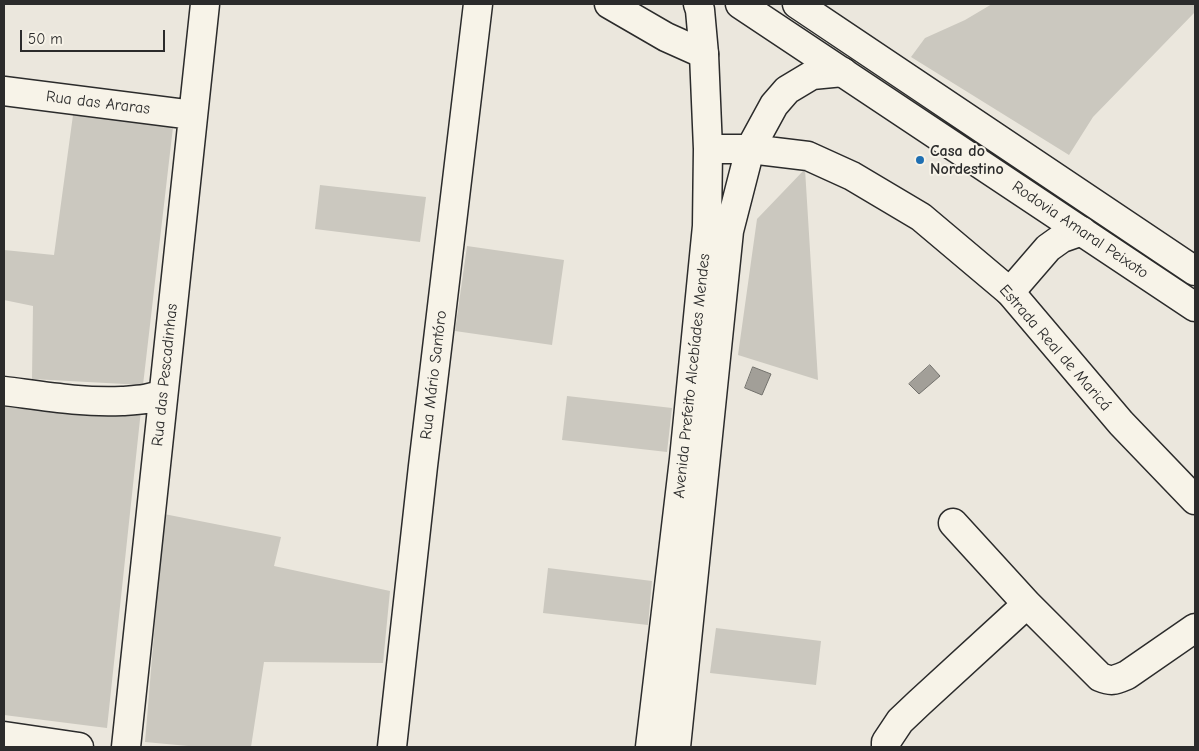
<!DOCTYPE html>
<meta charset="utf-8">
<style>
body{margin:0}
#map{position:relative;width:1199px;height:751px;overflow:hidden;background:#ebe7dd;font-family:"Comic Neue",sans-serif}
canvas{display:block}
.frame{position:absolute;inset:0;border:5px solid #2b2b2b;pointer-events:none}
.scale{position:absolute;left:20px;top:30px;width:145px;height:22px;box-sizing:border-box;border:2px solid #2b2b2b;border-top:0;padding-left:6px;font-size:15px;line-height:18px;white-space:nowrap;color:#2b2b2b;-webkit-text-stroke:4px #f7f3e8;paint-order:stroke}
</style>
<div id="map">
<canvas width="1199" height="751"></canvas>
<div class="frame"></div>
<div class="scale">50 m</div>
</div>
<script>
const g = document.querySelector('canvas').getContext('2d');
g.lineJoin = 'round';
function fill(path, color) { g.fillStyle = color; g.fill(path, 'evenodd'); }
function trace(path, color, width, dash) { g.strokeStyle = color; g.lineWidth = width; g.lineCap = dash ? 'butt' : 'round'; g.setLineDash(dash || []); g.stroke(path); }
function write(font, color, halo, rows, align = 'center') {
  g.font = font + ' "Comic Neue",sans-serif'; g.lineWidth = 4; g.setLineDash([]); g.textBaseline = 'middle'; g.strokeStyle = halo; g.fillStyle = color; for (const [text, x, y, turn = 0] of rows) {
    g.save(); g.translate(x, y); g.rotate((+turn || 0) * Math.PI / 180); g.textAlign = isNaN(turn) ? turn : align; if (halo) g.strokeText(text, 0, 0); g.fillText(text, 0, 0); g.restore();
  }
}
const green = new Path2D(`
 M992,4h203v8l-102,105 -24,38 -158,-98 14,-19 40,-18z
 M73,115l100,12 -30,258 -111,-6 1,-73 -29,-6v-50l50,5z
 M805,169l13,211 -80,-25 19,-136z
 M320,185l106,12 -6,45 -105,-13z
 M467,246l97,14 -12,85 -97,-14z
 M4,395l137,15 -34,318 -103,-13z
 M567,396l105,12 -5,44 -105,-12z
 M164,514l117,23 -7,29 116,25 -7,72 -119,-1 -13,85h-52l-54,-5z
 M548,568l104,13 -4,44 -105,-12z
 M716,628l105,13 -5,44 -106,-12z`);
const water = new Path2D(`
 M930,365l10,11 -21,18 -10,-10z
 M753,367l18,7 -9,21 -17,-7z`);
const minor = new Path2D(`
 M609,4l57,33 38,17
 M4,91l189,24
 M1010,292l38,-44 14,-10 20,-7
 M4,391c39,5 79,12 118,10 15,-1 28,-1 41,-8
 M953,523l74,81 73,73c12,5 15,3 27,-2l68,-47
 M4,736l75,11
 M126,747l79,-743
 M392,747l31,-281 55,-462
 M886,747v-5l14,-21 19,-18 108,-99`);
const major = new Path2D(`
 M708,149h42l58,7 44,20 69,41 89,75 111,131 74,77
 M650,747l34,-288 23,-233 1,-77 -4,-95 -4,-44 -2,-6
 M676,747l53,-516 21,-82 24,-44 13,-15 25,-15 31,-3`);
const highway = new Path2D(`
 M740,4l455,303
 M797,4l398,267`);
const markers = [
 [920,160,5,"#1f6fb2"]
];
const streetNames = [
 ["Rua das Araras",98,103,7],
 ["Rodovia Amaral Peixoto",1080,230,34],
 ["Estrada Real de Maricá",1055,348,49],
 ["Rua das Pescadinhas",165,375,-84],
 ["Rua Mário Santóro",434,375,-83],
 ["Avenida Prefeito Alcebíades Mendes",692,376,-84]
];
const poiNames = [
 ["Casa do",930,151],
 ["Nordestino",930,169]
];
fill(green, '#cbc8bf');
fill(water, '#a29f98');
trace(water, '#72716c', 1);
trace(minor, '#2b2b2b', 31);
trace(major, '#2b2b2b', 31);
trace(highway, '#2b2b2b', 31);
trace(minor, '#f7f3e8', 28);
trace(major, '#f7f3e8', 28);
trace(highway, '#f7f3e8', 28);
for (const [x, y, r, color] of markers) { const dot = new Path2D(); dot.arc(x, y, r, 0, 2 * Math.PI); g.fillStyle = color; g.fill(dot); trace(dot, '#f7f3e8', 2); }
write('16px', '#2b2b2b', '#f7f3e8', streetNames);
write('bold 16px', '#2b2b2b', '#f7f3e8', poiNames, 'left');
</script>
